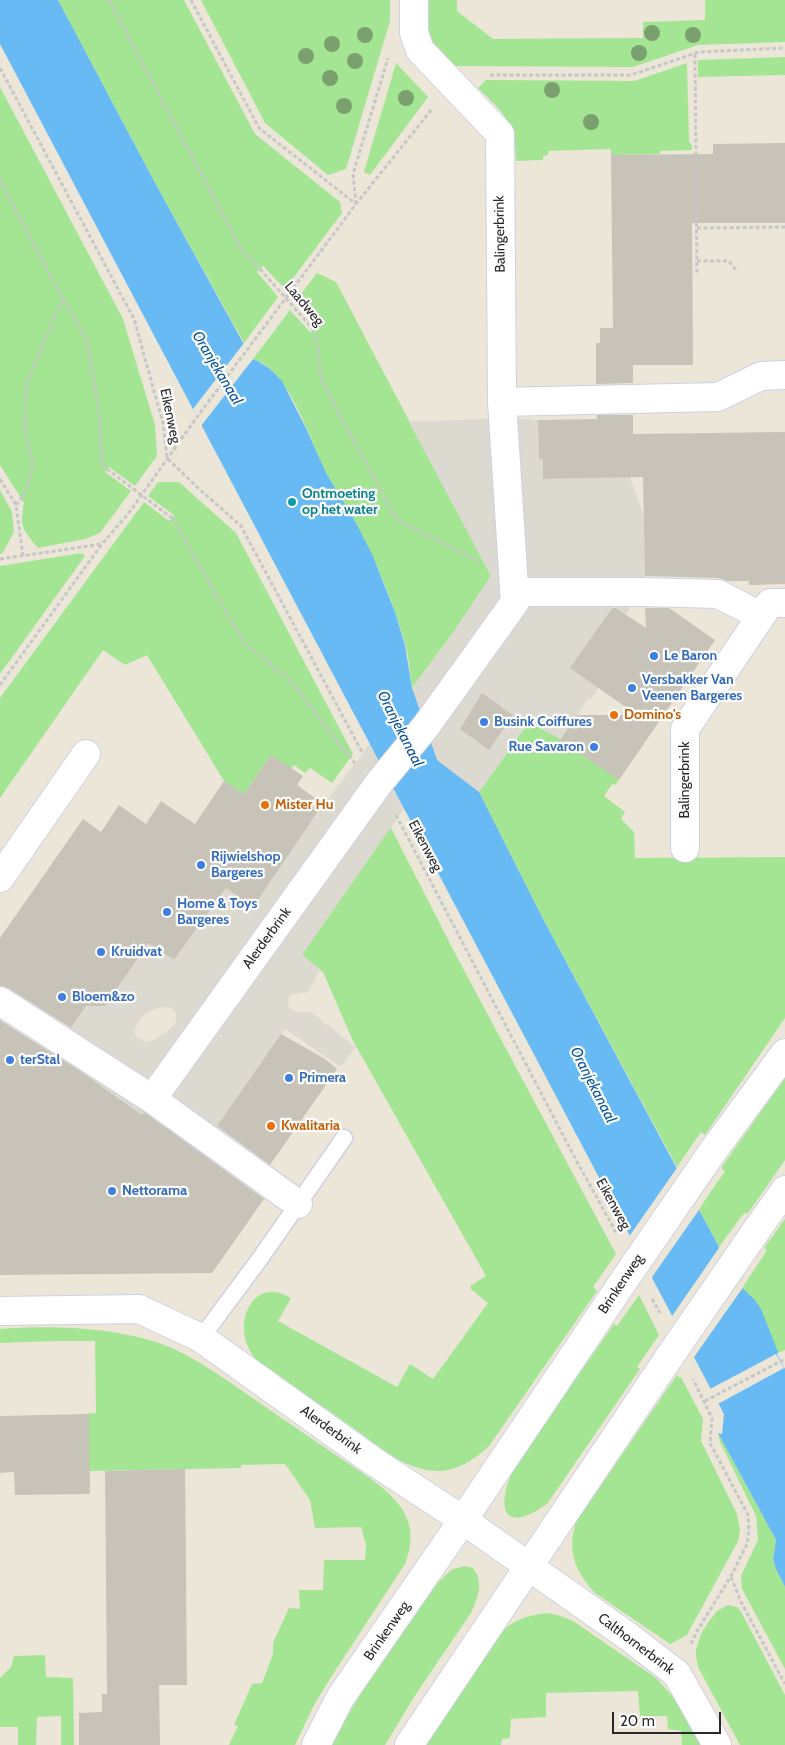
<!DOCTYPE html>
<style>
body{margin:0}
#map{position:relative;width:785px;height:1745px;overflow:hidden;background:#ece6d9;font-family:Cabin,sans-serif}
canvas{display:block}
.scale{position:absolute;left:612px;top:1712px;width:109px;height:22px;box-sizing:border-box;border:2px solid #292929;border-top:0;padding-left:6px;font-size:15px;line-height:18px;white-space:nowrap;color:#292929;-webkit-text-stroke:4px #fff;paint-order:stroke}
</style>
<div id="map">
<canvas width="785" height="1745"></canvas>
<div class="scale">20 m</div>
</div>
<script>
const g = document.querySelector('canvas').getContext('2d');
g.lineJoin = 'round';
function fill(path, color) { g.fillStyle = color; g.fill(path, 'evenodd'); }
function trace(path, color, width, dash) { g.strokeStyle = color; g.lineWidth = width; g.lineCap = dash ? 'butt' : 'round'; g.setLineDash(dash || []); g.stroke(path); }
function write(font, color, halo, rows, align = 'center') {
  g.font = font + ' Cabin,sans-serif'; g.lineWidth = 4.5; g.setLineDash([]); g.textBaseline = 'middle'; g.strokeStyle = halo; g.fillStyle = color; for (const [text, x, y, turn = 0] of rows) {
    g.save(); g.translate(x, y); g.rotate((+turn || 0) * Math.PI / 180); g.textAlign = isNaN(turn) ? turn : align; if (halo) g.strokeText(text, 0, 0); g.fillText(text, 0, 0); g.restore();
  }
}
const green = new Path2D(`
 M58,0h126l71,134 85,68 2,11 -57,76 -22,-23 -6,6 21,25 -34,46 -90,-162z
 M201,0h189v21l-44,148 -18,6 -63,-52z
 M427,0h30v11l36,28 150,-1v-16l62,-2v-20h80v42l-87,3 -65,22 -178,-1c-5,-5 -12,-10 -17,-16 -11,-14 -11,-33 -11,-50z
 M785,57v18l-87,2v-17z
 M396,63l32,34 -58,78 -6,-3z
 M687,63l2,79 3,3v5l-32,1v3l-49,1v-6l-63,2v4l-5,1v4l-27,1c-1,-39 -11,-47 -38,-73l8,-8 148,1z
 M0,87l123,232 32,106 2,31 -22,30 -26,-19 -4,5 26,19 -31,42 -15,6 -47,9c-15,-18 -19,-21 -14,-45l-24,-38z
 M317,273l19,9 155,294 -36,54 -43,58c-2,-15 -3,-30 -7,-45 -12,-41 -29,-82 -49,-120 -9,-18 -23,-34 -31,-52 -15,-32 -36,-101 -72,-112l37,-49 20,22 7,-5 -22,-25z
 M158,482h21l57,51 117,221 -21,29 -22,-15 -5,5 -11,-8 -3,4 -20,-14 -27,39 -20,-13 -77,-126 -22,10 -22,-15 -103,148v-100l144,-196 25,19 5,-6 -26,-19z
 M0,490l12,22 2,20 -12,22h-2z
 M82,553l3,3 -85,118v-108z
 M529,722l31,17 59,41 -4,5 -3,-1 -8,12 21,16 -4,7 13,13 1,26 150,-1v161l-80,117 -4,-3 -24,35 -135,-250 -63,-125z
 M390,826l68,133 158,295 -23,33 4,4 -108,155c-17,16 -38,29 -62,24 -29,-5 -52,-27 -75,-43 -32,-22 -63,-44 -94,-66 -30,-30 -8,-88 33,-63l-13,23 119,66 13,-23 23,15 55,-76 -17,-14 -1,-3 16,-10 -133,-235 -30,-69 -22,-17z
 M785,1078v82l-34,49 -4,5 -3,-1 -25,34 -20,-38 26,-38 -4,-3z
 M785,1219v131l-9,4 -15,-45 -19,-21 25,-38 -3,-2z
 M639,1295l20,40 -22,32 3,2 -93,135c-49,35 -51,-4 -30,-41l97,-139 3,2z
 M0,1329c49,-4 112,-2 159,14 34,12 64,35 95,56 36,25 73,50 110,75 34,24 58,46 41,90l-72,110 -19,31 -19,40h-66l9,-19 -4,-1 18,-41 10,-1 11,-29v-11l16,-35 11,1 -1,-19h24l1,-30h41l1,-15 -5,-18 -46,1 -5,-28 -25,-36 -44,1v3l-152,3v-58h7l-1,-72h-37l-58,2z
 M677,1375l3,3 1,-1 22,42 -2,22 36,73 3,16 -2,11 -51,94 -17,9 -75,-51c-20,-21 -29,-45 -18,-73z
 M718,1433l58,107 -3,19 3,10 9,18v82l-43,-80 -1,-13 17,-36 -2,-24 -36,-74z
 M464,1566l9,2c11,14 5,30 -2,45l-55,81 -31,51h-53l6,-13 39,-66 54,-77 20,-19z
 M728,1605l9,2 3,3 45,85v50h-45l-42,-78 -2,-10v-8l5,-15 8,-13 8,-10z
 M547,1613l14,3 12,5 83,57 18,20 27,47h-19l-1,-14 -13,-2 -1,-13h-27l-2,-25 -92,2v24l-35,2 -1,19 -8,1 -1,6h-78l76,-111c14,-14 29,-19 48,-21z
 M45,1655l1,22 27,1 1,67h-13v-29l-24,1 -1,28h-18v-18h-18v-49l11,-11 3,-11z`);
const plaza = new Path2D(`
 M503,418l35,2 1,39h4l1,20 86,-2 14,40 1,65 -19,32 -13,-8 -42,62 28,20 -8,11 -2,-1 -29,41 -31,-17 -50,70 -42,-31 -135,194 18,14 -12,23 -16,2 -4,4 1,9 7,5 8,1 6,-2 45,36 -14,20 -56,-38 -70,100 65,49 -15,20 -101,-68 9,-15 -21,-14 -10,14 -142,-100v-30l9,7 2,-1 58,40 23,-34 12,9 44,-63 26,17 71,-99 59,-30 108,-143 43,-58 36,-54 -82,-154zM484,695l29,20 -24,34 -29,-20zM167,1007l4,1 5,6v8l-5,6 -17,12 -9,2 -8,-5 -3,-5 5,-12 9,-8 11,-4z`);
const water = new Path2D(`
 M0,0h58l96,181 98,178 6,2 12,8 12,12 23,45 21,47 29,48 17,33 23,58 10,33 7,43 25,72 42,32 63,125 177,330 23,41 13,12 6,9 17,43 -1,2 8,15v218l-9,-18 -3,-10 3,-19 -58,-107 4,1 2,-20 -724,-1370z`);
const pier = new Path2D(`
 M244,343l9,16 -52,67 -8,-17z
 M679,1165l22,42 -51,73 -22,-42z
 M721,1245l23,41 -52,74 -22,-41z
 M776,1354l8,14 -66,36 -8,-15z`);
const building = new Path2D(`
 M785,143v80h-93l1,142h-60v18l-37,1v-41h4v-15h13l-2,-173 102,-1v-10z
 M597,415h36v19l152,-2v152l-36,1v-4h-22l-9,-3 -73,-2 -2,-99 -100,2v-20h-4l-1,-39 59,-1z
 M612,608h4l30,20 -1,-20h24l46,32 -96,140 -59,-40 17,-25h60l-67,-47z
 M482,693l31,22 -24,35 -29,-21z
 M271,755l32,21 -6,9 26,19 -70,103 -27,-19 -52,72 -26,-17 -43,63h-19l-15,22 -63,-40 -8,-2v-48l83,-119 18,13 18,-27 27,19 15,-23 34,23 29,-43 20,13z
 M0,1020l80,51 62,44 2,-3 120,87 -52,74 -212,2z
 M281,1034l44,25 12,10 -67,96 -53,-39z
 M89,1414l1,80 -75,1 -1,-23 -14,1v-57z
 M185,1469l2,216h-28l1,60h-81v-32l23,-1v-18h5l-2,-223z`);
const path = new Path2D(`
 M109,0l133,251 18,18
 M191,0l68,128 97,76
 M695,54l2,221
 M0,68l134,251 29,104 4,35 30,29 44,39 121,226
 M490,75h141l68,-23 86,-4
 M0,180l62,118 25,42 12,71 3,53 5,5
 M356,204l-3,-30 35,-116
 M697,228l88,-1
 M697,261h32l8,11
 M313,329l3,8 6,45 75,138 83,42
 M0,479l16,26 7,51
 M16,505l9,-13 7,-21v-10l-7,-30v-13l1,-24 3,-16 33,-79
 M172,518l72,125 48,39 32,43 31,38
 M0,559l102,-15
 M0,685l102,-141 26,-30 69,-97 159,-213 76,-95
 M396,815l180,345 41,74
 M652,1299l8,14
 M705,1401l80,-42
 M731,1577l10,25 44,82
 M691,1644l6,-13 34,-55 16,-32 2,-14 -1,-15 -38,-72 2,-25 -19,-39`);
const lane = new Path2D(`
 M201,1338l58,-78 85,-122`);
const street = new Path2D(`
 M414,0v33l6,17 80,84 2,268 216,-5 43,-21 24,-1
 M514,592h128l76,2 43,22
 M685,848v-119l85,-126h15
 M0,878l86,-124
 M0,1001l152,98 227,-316 47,-57 89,-124 -13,-200
 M152,1099l146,105
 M0,1311l139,-2 62,29 172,123 90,59 166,117 48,37 40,71`);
const secondary = new Path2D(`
 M713,1151l72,-98
 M756,1231l29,-41
 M316,1745l24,-47 123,-178 164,-244
 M409,1745l261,-389`);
const pathBridge = new Path2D(`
 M260,269l53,60
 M107,469l65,49`);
const secondaryBridge = new Path2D(`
 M627,1276l86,-125
 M670,1356l86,-125`);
const trees = [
 [652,33],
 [365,35],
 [693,35],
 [332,44],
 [639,53],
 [306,56],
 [355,61],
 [330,78],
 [552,90],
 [406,98],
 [344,106],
 [591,122]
];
const markers = [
 [292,502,5,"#0f9aa8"],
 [654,656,5,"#3f7fe0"],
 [632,688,5,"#3f7fe0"],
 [614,715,5,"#e8710a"],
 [484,722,5,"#3f7fe0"],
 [594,747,5,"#3f7fe0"],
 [265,805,5,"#e8710a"],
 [201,865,5,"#3f7fe0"],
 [167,912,5,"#3f7fe0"],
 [101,952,5,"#3f7fe0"],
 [62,997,5,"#3f7fe0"],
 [10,1060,5,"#3f7fe0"],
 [289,1078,5,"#3f7fe0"],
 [271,1126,5,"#e8710a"],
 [112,1191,5,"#3f7fe0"]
];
const streetNames = [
 ["Balingerbrink",500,234,-91],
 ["Laadweg",304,304,50],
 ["Eikenweg",170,416,78],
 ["Balingerbrink",685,780,-90],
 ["Eikenweg",425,846,62],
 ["Alerderbrink",267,938,-54],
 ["Eikenweg",613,1204,61],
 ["Brinkenweg",621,1284,-56],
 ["Alerderbrink",331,1430,36],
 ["Brinkenweg",387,1631,-55],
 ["Calthornerbrink",636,1644,37]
];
const cultureNames = [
 ["Ontmoeting",302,494],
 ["op het water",302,510]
];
const shopNames = [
 ["Le Baron",664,656],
 ["Versbakker Van",642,680],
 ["Veenen Bargeres",642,696],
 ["Busink Coiffures",494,722],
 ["Rue Savaron",584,747,"right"],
 ["Rijwielshop",211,857],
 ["Bargeres",211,873],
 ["Home & Toys",177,904],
 ["Bargeres",177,920],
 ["Kruidvat",111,952],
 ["Bloem&zo",72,997],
 ["terStal",20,1060],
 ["Primera",299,1078],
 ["Nettorama",122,1191]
];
const foodNames = [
 ["Domino's",624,715],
 ["Mister Hu",275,805],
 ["Kwalitaria",281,1126]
];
const waterNames = [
 ["Oranjekanaal",217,368,59],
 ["Oranjekanaal",400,729,63],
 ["Oranjekanaal",593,1085,63]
];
fill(green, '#a3e593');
fill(plaza, '#dcd9d0');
fill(water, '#67baf3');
fill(pier, '#ece6d9');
fill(building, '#c7c3b9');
trace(lane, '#cfd0e2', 19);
trace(street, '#cfd0e2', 30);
trace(secondary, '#cfd0e2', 30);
trace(path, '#c7c7c7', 3, [4, 2.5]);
trace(lane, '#fff', 16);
trace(street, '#fff', 28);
trace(secondary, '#fff', 28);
trace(secondaryBridge, '#cfd0e2', 30, []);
trace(pathBridge, '#c7c7c7', 3, [4, 2.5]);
trace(secondaryBridge, '#fff', 28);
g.fillStyle = '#7aa06e';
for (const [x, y] of trees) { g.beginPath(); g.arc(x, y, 8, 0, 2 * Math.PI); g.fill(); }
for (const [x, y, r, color] of markers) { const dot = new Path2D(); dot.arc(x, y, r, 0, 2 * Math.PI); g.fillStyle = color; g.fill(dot); trace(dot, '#fff', 2); }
write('14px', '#292929', '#fff', streetNames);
write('bold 14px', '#0d838f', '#fff', cultureNames, 'left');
write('bold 14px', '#366cbe', '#fff', shopNames, 'left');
write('bold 14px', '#c56008', '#fff', foodNames, 'left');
write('italic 15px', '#08549d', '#fff', waterNames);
</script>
